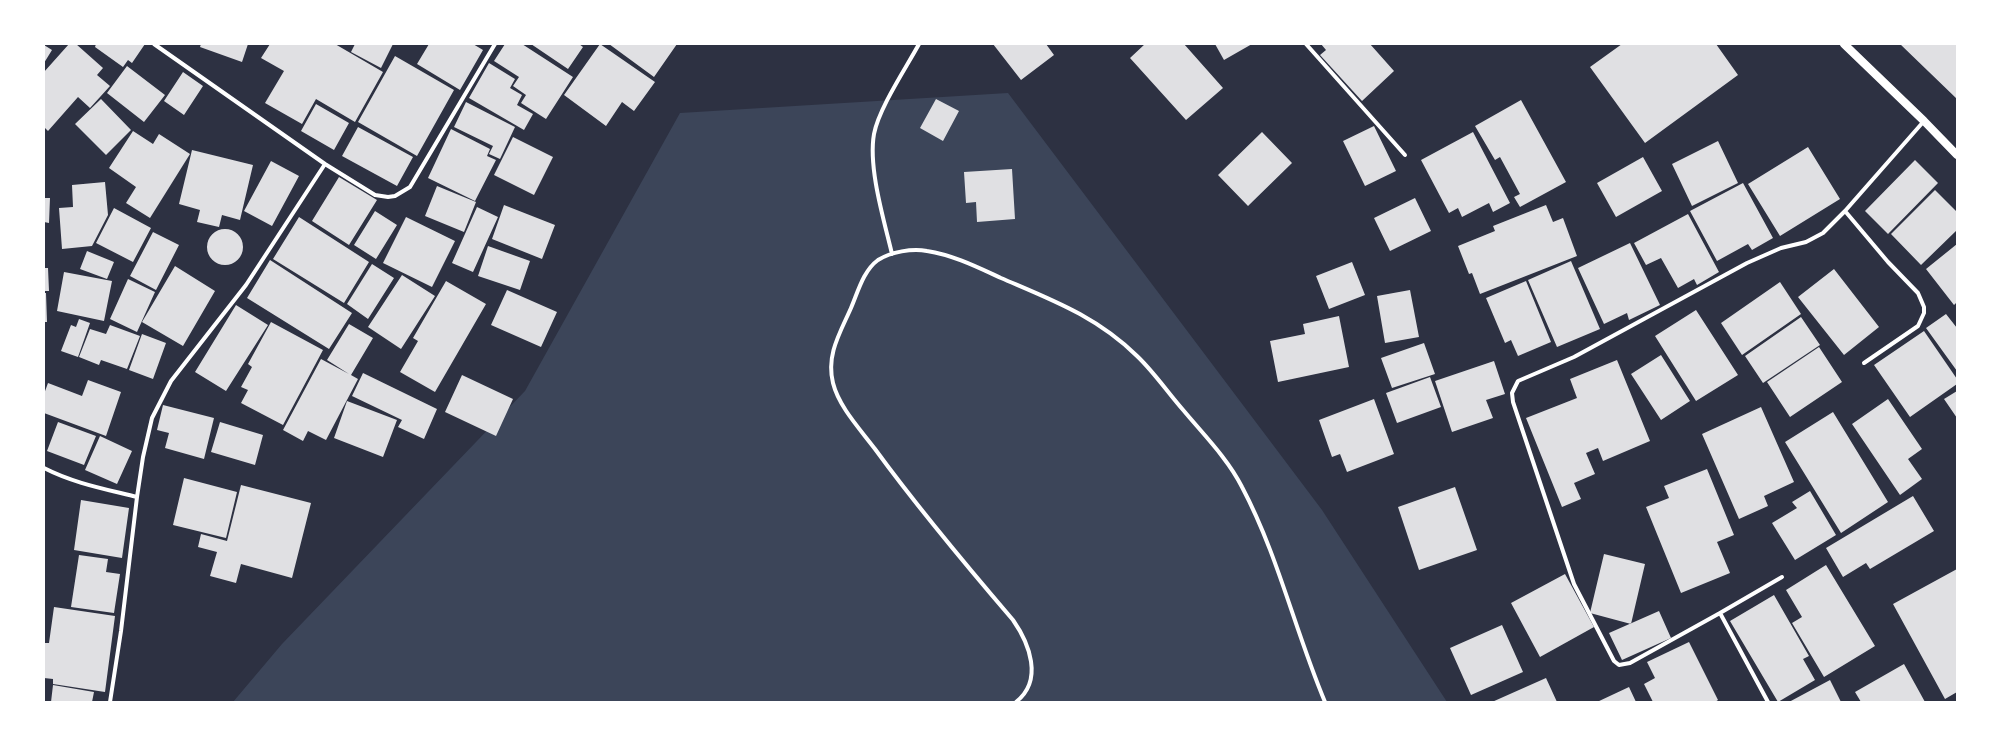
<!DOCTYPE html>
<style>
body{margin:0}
#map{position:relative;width:2001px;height:746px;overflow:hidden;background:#2d3142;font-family:Inter,sans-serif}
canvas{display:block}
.frame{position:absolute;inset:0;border:45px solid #fff;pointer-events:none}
</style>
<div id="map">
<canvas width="2001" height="746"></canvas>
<div class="frame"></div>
</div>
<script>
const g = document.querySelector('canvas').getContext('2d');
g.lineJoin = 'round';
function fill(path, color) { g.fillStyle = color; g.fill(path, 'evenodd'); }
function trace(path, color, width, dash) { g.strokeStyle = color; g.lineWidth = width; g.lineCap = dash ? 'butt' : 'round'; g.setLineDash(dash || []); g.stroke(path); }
const green = new Path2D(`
 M1008,93l314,417 125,192h-1214l49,-58 243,-253 155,-278z`);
const building = new Path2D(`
 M69,44h7l27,24 -6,7 13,11 -20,22 -12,-11 -30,34 -4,-4v-55z
 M96,44h49l-13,19 -4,-3 -5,7 -28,-20z
 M201,44h47l-6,18 -42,-15z
 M270,44h65l48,28 -28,50 -39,-23 -14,25 -37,-21 19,-32 -23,-13z
 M355,44h38l-12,24 -30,-16z
 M429,44h44l10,6 -23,40 -43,-26z
 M505,44h17l51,33 -27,42 -25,-16 5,-8 -13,-9 6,-9 -25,-16z
 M531,44h48l4,3 -15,22z
 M600,44l55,38 -21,29 -12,-9 -16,24 -42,-31z
 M609,44h68l-23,33z
 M993,44h53l8,11 -33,25z
 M1145,44h39l39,44 -37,32 -56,-62z
 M1215,44h37l-28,16z
 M1321,44h49l24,27 -32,30 -42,-46 6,-5z
 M1622,44h94l22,31 -93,68 -55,-76z
 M1900,44h57v55z
 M44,45l8,5 -8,13z
 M395,56l59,34 -37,66 -59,-34z
 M489,63l26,16 -5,9 12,7 -5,10 16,9 -9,16 -55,-32z
 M127,66l38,29 -21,27 -37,-29z
 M183,72l20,14 -19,29 -20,-14z
 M101,99l30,31 -25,25 -31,-31z
 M936,99l23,12 -16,30 -23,-13z
 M1521,100l45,82 -46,25 -6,-10 6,-3 -20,-37 -5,3 -20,-34z
 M466,102l49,25 -15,32 -11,-5 4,-8 -39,-19z
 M316,104l33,19 -15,27 -33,-19z
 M1374,126l22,45 -31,15 -22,-45z
 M358,127l55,30 -16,29 -55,-30z
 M451,129l39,20 -3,7 9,4 -21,41 -47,-23z
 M133,131l20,13 6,-10 31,20 -40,64 -24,-15 10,-16 -27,-19z
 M1262,132l30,31 -44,43 -30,-31z
 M1473,132l37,71 -17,9 -4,-9 -27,14 -4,-9 -9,5 -28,-53z
 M513,137l40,20 -19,38 -40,-20z
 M1718,141l20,42 -46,23 -20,-42z
 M1808,147l32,52 -60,37 -32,-52z
 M192,150l61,15 -13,55 -18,-5 -3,12 -22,-5 3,-12 -21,-6z
 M1643,157l19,34 -46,26 -19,-34z
 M1915,160l23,23 -50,51 -23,-23z
 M271,161l28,15 -27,50 -28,-15z
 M1012,169l3,50 -38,3 -1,-20 -10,1 -2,-31z
 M339,177l38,23 -28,45 -37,-24z
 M105,182l3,33 -16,31 -30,3 -3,-41 14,-1 -1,-22z
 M1743,183l30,55 -21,12 -4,-6 -31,17 -27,-50z
 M437,186l39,16 -12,30 -39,-16z
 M1935,190l22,22v18l-36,35 -30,-31z
 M44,198h6l-1,25 -5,-1z
 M1415,198l16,33 -41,20 -16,-33z
 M504,205l51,20 -13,34 -50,-20z
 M1546,205l7,17 10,-4 14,38 -97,38 -8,-21 -3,1 -11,-28 37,-15 -2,-5z
 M477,207l21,10 -25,55 -21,-9z
 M114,208l37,20 -18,34 -37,-19z
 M375,211l22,14 -21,34 -22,-14z
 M1688,214l31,58 -22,13 -3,-6 -16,9 -17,-30 -15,7 -12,-22z
 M299,217l70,45 -25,41 -71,-44z
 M406,217l49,24 -23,46 -49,-24z
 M207 247a18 18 0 1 1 36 0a18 18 0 1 1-36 0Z
 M153,232l26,13 -23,45 -26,-14z
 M1630,243l30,62 -31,15 -2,-7 -23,11 -26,-56z
 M1957,244v58l-3,3 -28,-36z
 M488,246l42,15 -10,29 -42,-14z
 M87,251l27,11 -7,17 -27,-10z
 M270,260l82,53 -23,36 -82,-51z
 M1571,261l29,68 -43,18 -29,-67z
 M1352,262l13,33 -36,14 -13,-33z
 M372,264l22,14 -26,41 -21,-15z
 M175,266l40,25 -32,55 -41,-24z
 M44,268h4l1,23h-5z
 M1834,269l45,58 -35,28 -46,-58z
 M64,272l48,9 -8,40 -47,-10z
 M402,275l33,21 -34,53 -33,-22z
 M128,279l27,13 -18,40 -27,-13z
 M446,281l40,23 -51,88 -35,-20 18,-31 -5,-3z
 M1526,281l25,61 -33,14 -7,-16 -6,3 -19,-45z
 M1780,282l21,32 -59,41 -21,-32z
 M507,290l50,22 -16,35 -50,-22z
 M1410,290l9,47 -34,6 -8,-47z
 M44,293h2l1,29h-3z
 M236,305l32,20 -42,66 -31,-19z
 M1696,310l42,65 -42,26 -41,-65z
 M1946,314l11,14v43l-31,-43z
 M1339,316l10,51 -71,15 -8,-41 35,-7 -2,-10z
 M1801,317l19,28 -57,38 -18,-27z
 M79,319l11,4 -12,34 -17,-6 10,-26 5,2z
 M271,322l52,28 -40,75 -42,-22 7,-13 -7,-3 11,-20 -4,-3z
 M349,324l24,14 -22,37 7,4 -32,61 -18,-9 -5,10 -20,-11 38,-71 28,15 -22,-14z
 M110,325l30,11 -13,33 -26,-9 -2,5 -20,-8 11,-28 16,5z
 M1924,331l33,48v5l-47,33 -36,-52z
 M142,334l24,9 -13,36 -24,-9z
 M1424,343l11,31 -43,14 -11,-30z
 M1819,347l23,35 -52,35 -23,-35z
 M1661,355l29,46 -29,19 -30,-46z
 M1617,360l33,81 -47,20 -5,-13 -12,5 9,21 -21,9 7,16 -19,8 -36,-89 51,-20 -7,-19z
 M1494,361l11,33 -19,6 7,18 -41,14 -17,-51z
 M363,373l74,36 -13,30 -26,-12 4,-7 -50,-24z
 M462,375l51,24 -17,37 -51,-24z
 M1430,377l11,30 -44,16 -11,-30z
 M88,380l33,12 -15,44 -62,-23v-19l4,-11 34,13z
 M1957,391v27l-13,-19z
 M1374,399l20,55 -47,18 -7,-18 -8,3 -13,-37z
 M1888,399l34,50 -14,10 14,20 -22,16 -48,-71z
 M347,401l50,19 -14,37 -49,-19z
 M163,405l51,13 -10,41 -39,-11 4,-15 -12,-3z
 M1761,407l33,75 -30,14 4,10 -29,13 -37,-85z
 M1833,412l55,90 -47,31 -56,-91z
 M58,422l38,14 -12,29 -37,-14z
 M220,422l43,13 -8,30 -44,-13z
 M100,436l32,15 -15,33 -32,-14z
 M1707,469l27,66 -17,7 13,31 -49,20 -35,-86 23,-9 -5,-12z
 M184,478l53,14 -11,46 -53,-13z
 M241,485l70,18 -19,75 -51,-14 -5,19 -26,-7 7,-24 -19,-5 3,-13 26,7z
 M1455,487l22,63 -58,20 -21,-63z
 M1810,491l26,44 -41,25 -23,-37 25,-15 -5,-6z
 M1913,496l21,35 -64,38 -4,-6 -23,14 -17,-29z
 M81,500l48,8 -7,50 -48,-8z
 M1604,554l41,10 -14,60 -41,-11z
 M79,555l29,4 -2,13 14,2 -6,39 -43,-6z
 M1826,565l49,81 -51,31 -32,-54 10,-6 -16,-27z
 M1957,569v123l-12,7 -52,-95z
 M1565,574l29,53 -54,30 -29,-54z
 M1774,595l35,61 -6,3 12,21 -37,22 -48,-81z
 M54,607l61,9 -10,76 -52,-8v-5l-9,-1v-35h5z
 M1659,611l12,27 -49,22 -13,-27z
 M1502,625l21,47 -52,23 -21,-47z
 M1689,642l29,58 -3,2h-62l-9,-18 11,-6 -8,-16z
 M1904,664l21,38h-64l-6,-10z
 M1546,678l11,24h-65z
 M1830,680l11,22h-52z
 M53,685l41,7 -2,10h-41z
 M1629,687l7,15h-39z`);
const minor = new Path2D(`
 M154,44l171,120 50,31 13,2 7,-1 15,-9 85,-143
 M1306,44l99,111
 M1845,211l43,51 30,31 6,14v6l-6,13 -54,37
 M892,254c-8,-34 -24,-86 -18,-120 5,-26 32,-66 45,-90
 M44,468c29,15 61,21 93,29
 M1720,613l62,-36
 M110,702l11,-71 16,-134 6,-40 9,-39 19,-37 75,-96 79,-121
 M1016,702c28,-22 13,-59 -3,-82 -48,-56 -95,-112 -138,-171 -15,-20 -36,-42 -42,-66 -7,-28 7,-50 18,-75 7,-16 12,-37 27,-48 13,-8 34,-12 49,-9 26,4 50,16 74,27 51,22 95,38 136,78 17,16 31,37 47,55 20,24 44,48 58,76 36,68 53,144 83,215
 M1768,702l-48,-89 -90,50 -11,2 -5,-4 -40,-77 -61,-182 -1,-9 6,-12 56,-24 173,-94 34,-15 25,-6 17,-9 22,-22 79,-90`);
const secondary = new Path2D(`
 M1844,44l80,77 33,34`);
fill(green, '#3c4559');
fill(building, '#e0e0e3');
trace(minor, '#fff', 4);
trace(secondary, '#fff', 8);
</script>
